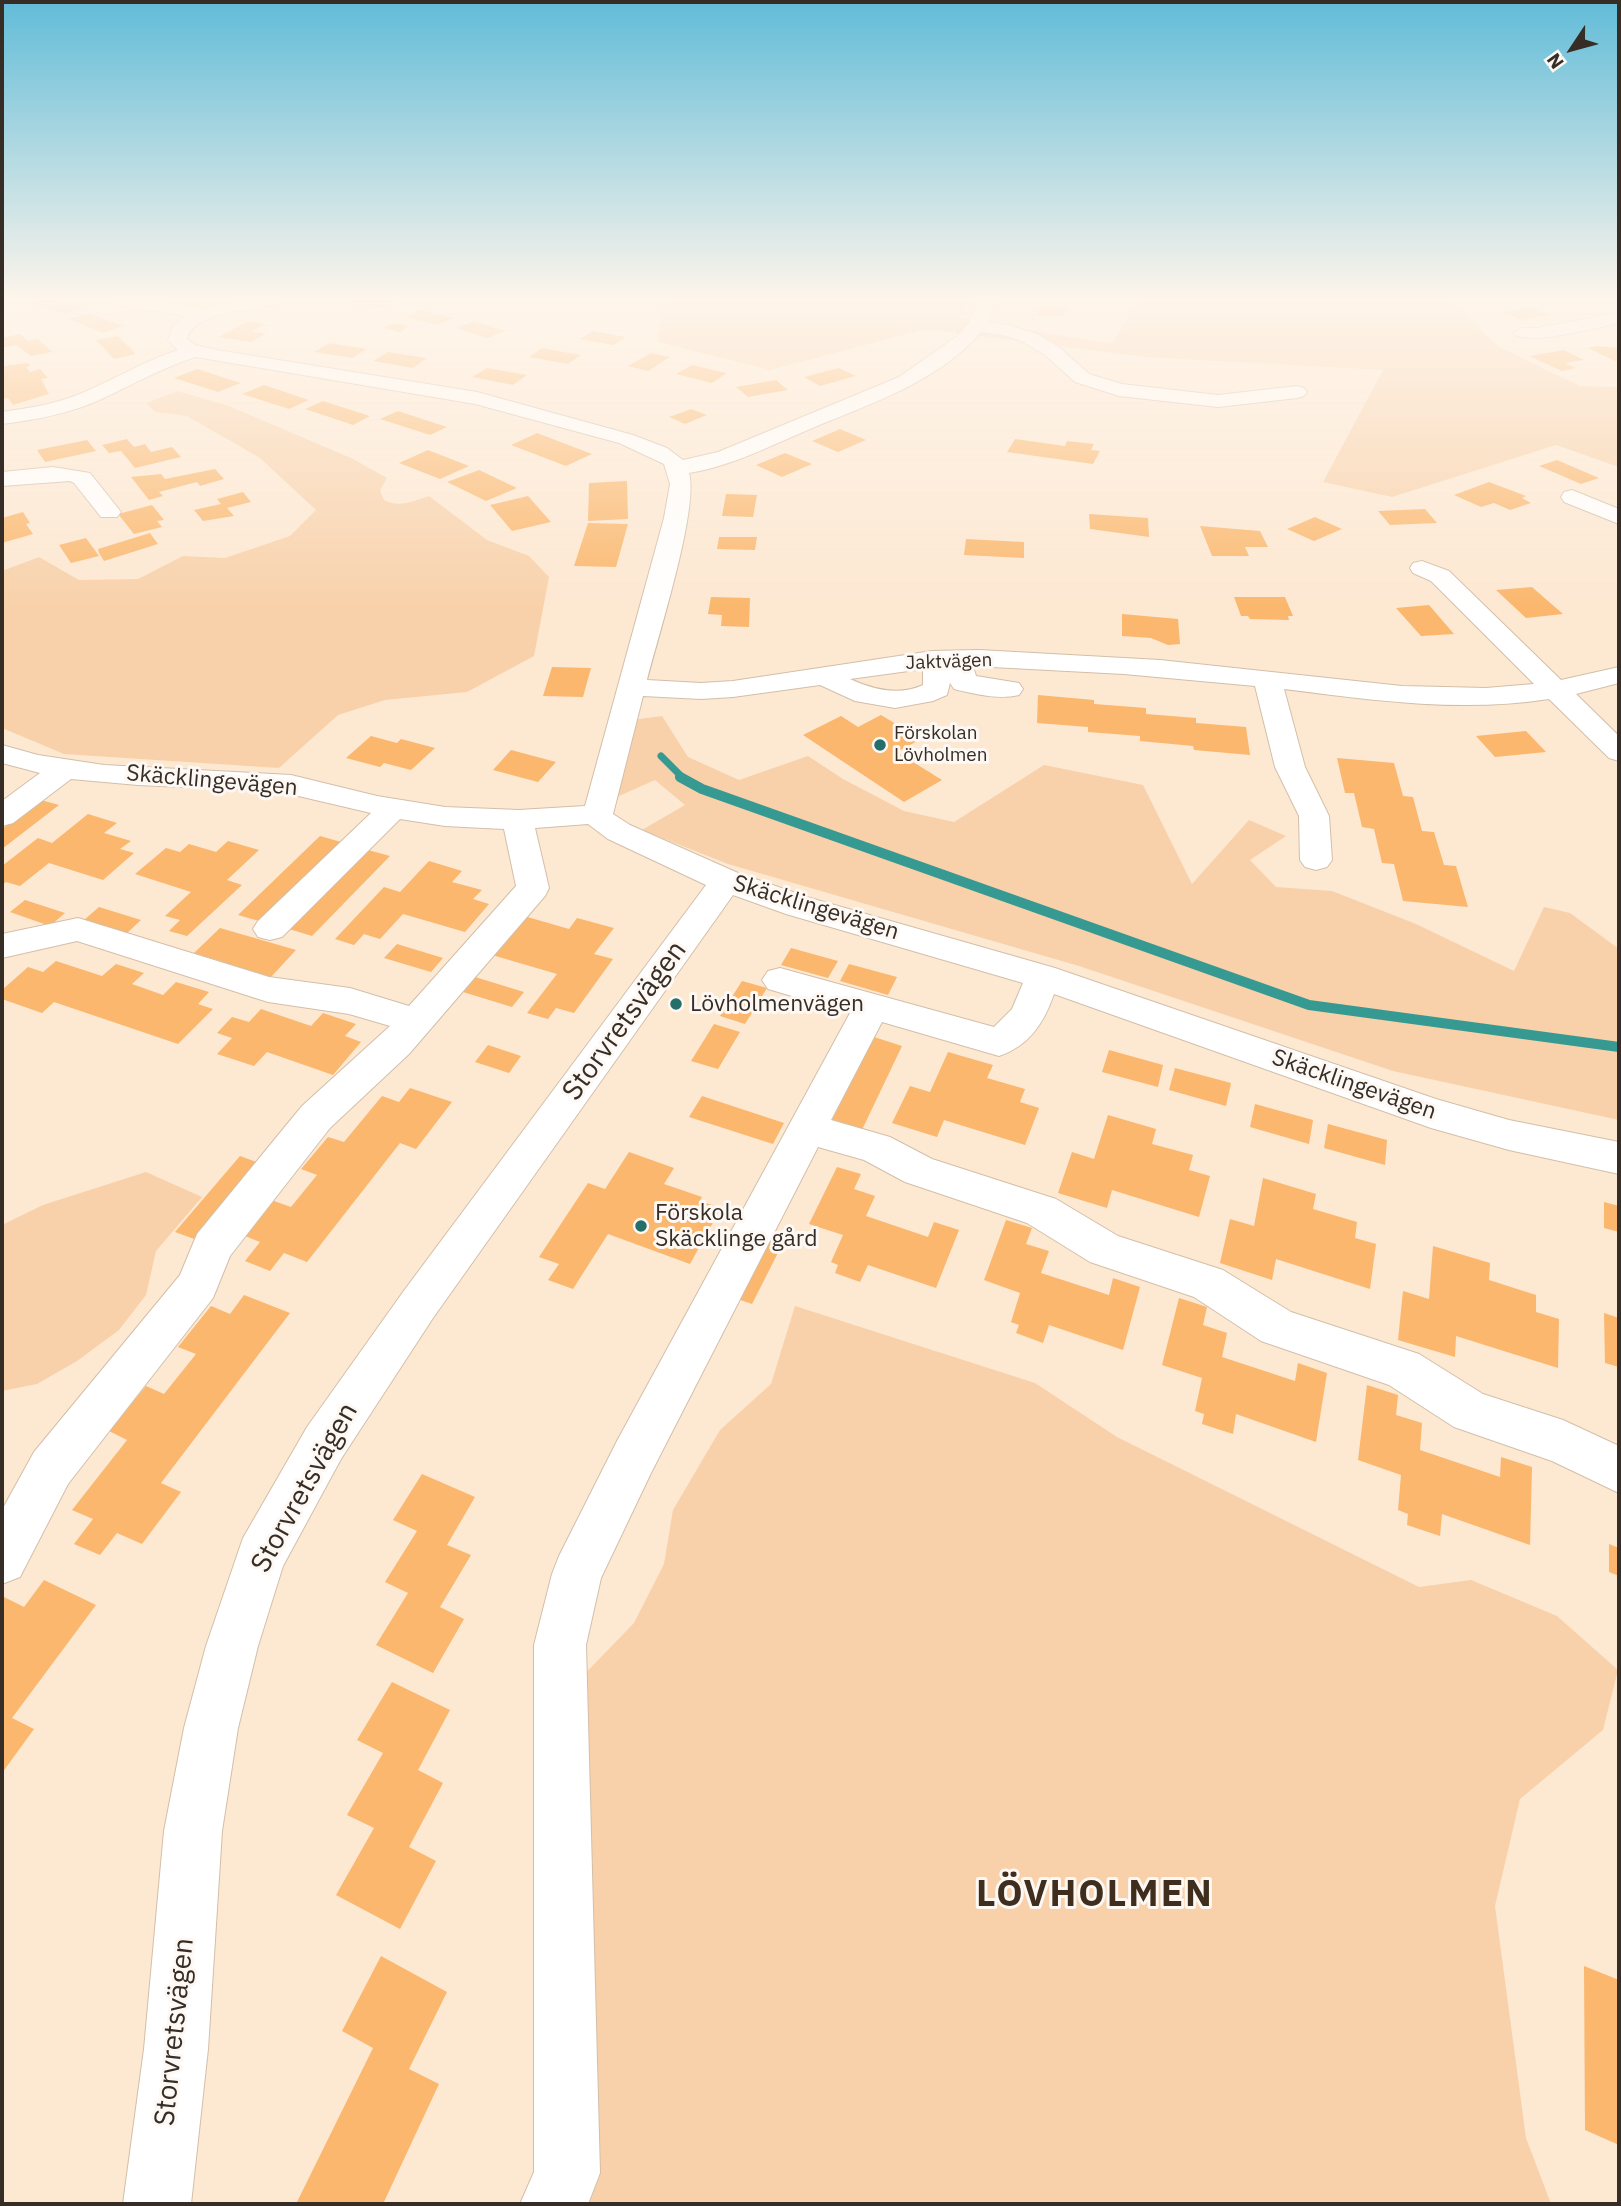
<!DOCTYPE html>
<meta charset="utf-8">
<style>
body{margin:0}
#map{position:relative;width:1621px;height:2206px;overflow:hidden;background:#fde8d2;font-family:"IBM Plex Sans",sans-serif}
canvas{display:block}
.frame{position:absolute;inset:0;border:4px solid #362e26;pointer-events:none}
.north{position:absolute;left:1537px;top:14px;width:70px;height:70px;-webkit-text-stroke:5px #fdf8f4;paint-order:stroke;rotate:234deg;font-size:19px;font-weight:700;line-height:28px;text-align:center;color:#362e26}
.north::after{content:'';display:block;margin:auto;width:24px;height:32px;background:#362e26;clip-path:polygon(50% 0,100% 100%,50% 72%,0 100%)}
</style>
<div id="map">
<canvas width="1621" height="2206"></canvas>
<div class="frame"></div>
<div class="north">N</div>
</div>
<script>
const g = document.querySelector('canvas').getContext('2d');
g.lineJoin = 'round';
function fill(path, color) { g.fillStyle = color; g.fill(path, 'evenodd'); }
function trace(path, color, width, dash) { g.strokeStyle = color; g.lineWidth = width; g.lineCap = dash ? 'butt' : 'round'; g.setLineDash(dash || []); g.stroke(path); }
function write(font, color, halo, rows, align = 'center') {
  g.font = font + ' "IBM Plex Sans",sans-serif'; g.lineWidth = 6; g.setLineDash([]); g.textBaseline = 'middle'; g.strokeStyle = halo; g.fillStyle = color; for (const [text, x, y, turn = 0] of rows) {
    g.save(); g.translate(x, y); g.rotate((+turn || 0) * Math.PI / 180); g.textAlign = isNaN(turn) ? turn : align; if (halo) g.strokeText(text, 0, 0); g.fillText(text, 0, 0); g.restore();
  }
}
const green = new Path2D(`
 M668,300h302l-10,18 152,26 26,-44h312l49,47 81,39 39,1v80l-63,-22 -164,52 -69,-15 60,-112 -237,-13 -220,-28 -156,41 -112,-28 4,-39z
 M178,391l51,15 122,52 36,20 -7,12 4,10c15,8 30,1 45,-4l58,44 42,16 20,21 -15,79 -67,36 -82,8 -47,15 -59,53 -215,-14 -62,-26v-157l37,-14 40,23 59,-1 45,-23 42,2 65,-22 26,-26 -56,-52 -73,-42 -32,-4 -9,-9z
 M662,716l26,41 51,23 69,-24 35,23 61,32 50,11 90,-57 99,20 49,99 57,-64 37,16 -36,24 26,27 56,4 84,33 98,47 30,-64 26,6 49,36v171l-226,-49 -314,-105 -351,-102 -86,-34 43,-25 -30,-25 -45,20 22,-80z
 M146,1172l56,25 -46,54 -10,44 -27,35 -42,31 -40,23 -35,7v-166l41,-20z
 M795,1306l240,77 82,54 302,150 52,-7 86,36 61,54 -15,60 -83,69 -25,107 31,232 25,66h-971l19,-55 -27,-462 62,-64 30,-59 9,-54 47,-80 51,-46z`);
const streamFar1 = new Path2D(`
 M661,756l22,22`);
const stream = new Path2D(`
 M680,777l22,12 607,216 310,42`);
const building = new Path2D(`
 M37,300h20l26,8 -18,6 -38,-11z
 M354,300h35l8,1 -14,8 -35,-6z
 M1040,306l28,2 -6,9 -25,-2z
 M1531,307l19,8 -28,5 -19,-8z
 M422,310l31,8 -16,7 -31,-8z
 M89,313l34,13 -20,7 -34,-14z
 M248,321l18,3 -14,7 14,3 -15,8 -32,-5z
 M474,321l31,10 -18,7 -31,-10z
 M393,323l16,3 -9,6 -17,-4z
 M593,331l33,6 -13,8 -33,-6z
 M21,334l6,7 11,-2 14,13 -21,4 -15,-11 -14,3v-10z
 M118,336l18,18 -22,5 -18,-19z
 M329,343l38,6 -15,9 -38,-6z
 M1598,346l21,2v12l-4,1 -27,-13z
 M542,348l39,7 -13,9 -39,-7z
 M1564,350l20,10 -19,3 11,5 -14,3 -33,-15z
 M388,352l39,6 -14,10 -40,-7z
 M651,353l19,4 -22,14 -20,-5z
 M28,363l3,3 -5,1 4,5 10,-3 8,9 -7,1 8,15 -36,11 -5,-7 -6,1v-35l2,2z
 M692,365l17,4 18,4 -15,10 -36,-9z
 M487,368l40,7 -14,10 -41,-8z
 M839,368l17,8 -36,10 -16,-9z
 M197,369l44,14 -23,9 -44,-14z
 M776,380l12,10 -40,7 -12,-10z
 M264,385l45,15 -20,9 -47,-15z
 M323,401l47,15 -17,9 -48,-16z
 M691,409l16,6 -22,9 -16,-7z
 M398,411l49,16 -17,8 -50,-16z
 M840,429l26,11 -28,12 -26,-11z
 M537,433l55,21 -26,12 -55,-21z
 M127,439l7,8 11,-3 6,8 21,-5 9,10 -46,11 -14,-17 -12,2 -7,-8z
 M1015,439l50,7 2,-5 27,3 -3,6 9,1 -7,13 -86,-12z
 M87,440l9,11 -51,11 -8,-12z
 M428,450l41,16 -29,13 -41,-16z
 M785,453l27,11 -30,13 -26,-12z
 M1557,460l42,18 -18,6 -42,-18z
 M215,469l9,10 -24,7 -3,-4 -38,10 4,4 -14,4 -18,-23 30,-3 4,5z
 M479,470l38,18 -31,13 -39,-19z
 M627,481l1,38 -40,2 1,-38z
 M1489,482l37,14 -4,2 9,5 -21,7 -16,-7 -13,4 -27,-12z
 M243,492l8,10 -24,6 7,8 -31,5 -9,-11 27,-6 -4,-5z
 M726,494l31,1 -4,22 -31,-1z
 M528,496l23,26 -39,9 -22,-26z
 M152,505l12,15 -7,1 5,6 -28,7 -16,-20z
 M1425,509l12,14 -47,2 -12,-14z
 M23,512l7,11 -4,1 7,10 -31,9v-25z
 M1089,514l59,4 1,19 -59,-8z
 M1315,517l27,12 -28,12 -27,-12z
 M588,523l40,1 -12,43 -42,-1z
 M1200,526l60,5 8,16h-23l4,9h-37z
 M150,533l8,11 -54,17 -5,-8 -1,-4z
 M719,537h38l-2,13 -38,-1z
 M86,538l13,18 -28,7 -12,-18z
 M966,539l58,3v16l-60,-3z
 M1532,587l31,27 -37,4 -30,-28z
 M711,597l39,1 -1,29 -28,-1 1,-11 -14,-1z
 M1234,597h51l8,19h-5l1,4 -39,-1 -2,-3h-7z
 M1429,605l25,29 -33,2 -25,-28z
 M1122,614l56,5 2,25 -12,1 -17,-7 -29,-2z
 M552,667l39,1 -8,29 -40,-1z
 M1038,695l56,5v4l52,4v6l50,4v5l50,4 4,28 -56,-5 -1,-4 -53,-5v-5l-52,-4v-5l-51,-4z
 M881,715l40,24 -24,13 45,28 -38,22 -101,-67 38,-19 17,11z
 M1526,731l20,21 -51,5 -19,-21z
 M371,736l26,7 4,-4 34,9 -24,22 -27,-7 -4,4 -34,-9z
 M511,750l45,12 -18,20 -45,-12z
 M1337,758l57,5 9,33 10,1 9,34 12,1 10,33 12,1 12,41 -65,-6 -9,-37 -12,-1 -8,-34 -12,-2 -8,-34h-9z
 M41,800l18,5 -57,44v-20z
 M88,814l29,9 -13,10 27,8 -11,8 14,4 -31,27 -54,-17 -29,23 -14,-4 -4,3v-19l36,-28 14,5z
 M320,836l21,6 -82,79 -21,-6z
 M228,841l31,9 -32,30 15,5 -55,51 -18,-5 11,-11 -15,-4 26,-24 -56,-18 31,-26 14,4 9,-8 27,8z
 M368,850l22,6 -78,80 -23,-7z
 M429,861l33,10 -10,11 30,8 -9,9 16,5 -24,28 -62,-18 -23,25 -16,-5 -10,11 -19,-6 49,-52 16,5z
 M25,900l40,13 -15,13 -40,-14z
 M99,907l42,13 -15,14 -42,-14z
 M524,916l45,13 8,-11 37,10 -20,26 19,5 -39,54 -18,-5 -8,11 -21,-6 30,-39 -65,-19z
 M220,928l76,22 -25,27 -77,-24z
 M397,944l46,14 -12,14 -47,-14z
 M791,948l47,13 -10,17 -47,-13z
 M56,961l46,15 14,-12 28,9 -12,11 31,11 13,-13 33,10 -11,12 15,5 -35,35 -124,-42 -12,11 -40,-14v-9l26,-23 15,5z
 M849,964l48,13 -9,18 -48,-14z
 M475,977l49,15 -12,15 -49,-15z
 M742,981l25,7 -22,36 -25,-8z
 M261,1009l50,17 12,-13 33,11 -11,12 16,6 -28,33 -66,-23 -13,14 -37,-12 15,-16 -15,-5 15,-16 17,5z
 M714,1024l26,8 -22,37 -27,-8z
 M874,1037l28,9 -42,88 -30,-10z
 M488,1045l33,11 -12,17 -34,-11z
 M1109,1050l54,15 -5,22 -56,-15z
 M948,1052l45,13 -6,13 38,11 -5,13 19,6 -14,37 -81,-25 -7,17 -45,-14 18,-37 20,6z
 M1175,1068l56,15 -5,23 -57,-16z
 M410,1088l42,14 -36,47 -16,-6 -93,119 -23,-9 -14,18 -25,-10 15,-19 -15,-6 29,-35 17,6 26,-32 -16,-6 27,-32 16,5 38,-46 17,6z
 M702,1096l82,27 -11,21 -84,-27z
 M1255,1104l58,16 -4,24 -59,-17z
 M1108,1115l48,14 -4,15 41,11 -4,15 21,6 -11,41 -87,-27 -5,18 -49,-15 14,-41 22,7z
 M1328,1124l59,16 -2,25 -61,-17z
 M629,1152l45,16 -10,16 38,13 -2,4 21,7 -31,56 -82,-30 -35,55 -25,-9 11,-16 -20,-7 49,-74 17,6z
 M240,1156l22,8 -65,76 -22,-8z
 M837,1167l24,7 -7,15 21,7 -9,20 62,21 6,-15 25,8 -23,58 -68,-23 -8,17 -25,-9 3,-8 -7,-3 12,-27 -34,-11z
 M1263,1178l53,16 -3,15 44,13 -2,16 21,6 -6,45 -94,-30 -4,21 -52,-17 10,-44 24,7z
 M1604,1202l15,4v26l-15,-4z
 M1006,1220l26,8 -6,16 23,7 -8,22 68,22 4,-17 27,9 -17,63 -74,-25 -6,18 -27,-10 3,-8 -8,-3 9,-29 -36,-13z
 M761,1233l23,8 -32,63 -23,-8z
 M1433,1246l57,17 -1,17 47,15v17l23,7 -1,49 -102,-32 -1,21 -57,-17 5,-49 26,8z
 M244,1295l46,18 -129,170 20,9 -39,52 -25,-11 -17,22 -26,-11 19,-25 -21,-9 55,-70 -18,-9 37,-45 18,8 32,-40 -18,-7 33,-41 19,8z
 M1179,1298l28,9 -4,18 24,8 -5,24 73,24 3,-18 29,10 -11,69 -80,-28 -3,20 -31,-10 2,-10 -9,-3 7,-33 -40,-13z
 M1604,1313l15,5v49l-14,-4z
 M1367,1385l31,10 -2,20 26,8 -2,27 80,27 1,-20 31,10 -2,78 -88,-31 -2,22 -33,-11 1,-11 -10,-4 3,-35 -43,-15z
 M422,1474l53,23 -28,48 24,10 -31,52 24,12 -31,54 -57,-28 32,-52 -23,-11 32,-51 -24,-11z
 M1609,1544l10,4v28l-10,-4z
 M44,1580l52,25 -84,113 22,11 -32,44v-173l2,-3 20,10z
 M392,1682l58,28 -32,60 25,13 -34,64 27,14 -36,68 -64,-34 38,-67 -27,-13 36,-62 -26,-13z
 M381,1956l66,36 -38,77 30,15 -56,120h-87l77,-156 -31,-17z
 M1584,1966l35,14v165l-34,-15z`);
const minor = new Path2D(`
 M110,300h41l53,9 35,-9h43l-3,4c-24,6 -85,6 -92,35l8,6 22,5 260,42 156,43 34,13 16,12 35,-8 181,-75 57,-40 12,-13 11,-24h18l-10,22 24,4 26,8 22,13 30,27 33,10 96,11 79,-9 7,2 3,4 -3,4 -7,2 -79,9 -99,-11 -44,-14 -30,-27 -22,-13 -15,-6 -27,-4c-44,51 -112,72 -171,97 -40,17 -78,37 -121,44 10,36 -31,163 -42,207l54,3 32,-2 199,-30 47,-1 181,10 242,26 84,2 48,-4 -103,-103 -18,-8 -3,-5 3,-5 9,-2 27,10 112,109 58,-13v16l-43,11 43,42v25l-10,-3 -60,-59c-88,14 -177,1 -265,-10l21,78 24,49 3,44 -5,7 -11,3 -11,-3 -5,-7 -1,-44 -24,-49 -20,-81 -131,-12 -151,-8 3,10 43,7 4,6 -4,6c-20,5 -45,-1 -65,-6l-4,-6 -3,12 -14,6 -38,7 -40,-7 -35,-16 -87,12 -32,2 -58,-3 -30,118 17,11 108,48 72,25 245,70 381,131 73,21 110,22v32l-110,-24 -78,-22 -377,-134c-10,29 -25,52 -55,62l-117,-34 -51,98 59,17 42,22 124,40 62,37 105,34 68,42 128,42 64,40 80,26 56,26v47l-67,-32 -98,-34 -65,-42 -128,-44 -67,-44 -104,-35 -63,-39 -122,-41 -41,-22 -46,-13 -167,326 -50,105 -15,67 14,528 -12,31h-68l14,-32v-527l18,-71 7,-18 58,-115 233,-428 -82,-24 -6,-9 6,-9 12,-3 214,59 18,-18 11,-26 -237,-69 -53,-19 -300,423 -92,141 -58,107 -25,80 -20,82 -16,103 -14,218 -17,155h-68l21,-155 20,-218 20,-103 22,-82 37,-108 64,-111 96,-135 303,-407 -98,-46 -20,-15 -53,4 14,60 -4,8 -136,158 -79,74 -100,128 -17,42 -145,186 -48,93 -18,7v-74l32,-58 146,-177 17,-41 105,-128 88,-80 -41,-12 -81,-12 -191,-61 -75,17v-24l76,-16 191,59 81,11 59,18 107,-120 -12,-57 -59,-3 -45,-7 -118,118 -12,3 -12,-3 -5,-8 5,-8 113,-108 -94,-22 -139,-6 -67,-6 -58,44 -11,3v-25l38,-28 -38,-10v-18l36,10 66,10 187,10 86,21 68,11 74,3 66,-4 79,-288 6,-34 -6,-20 -45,-21 -144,-39 -279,-47c-36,11 -65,29 -99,44 -29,13 -64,19 -95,23v-12c26,-4 55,-8 80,-19 33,-14 62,-32 96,-43l-10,-10 5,-14 12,-10 -66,-11zM923,669v16c-24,11 -49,5 -73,-6z
 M1619,313v10c-20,4 -94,24 -106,10l9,-5h15z
 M53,467l37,6 31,39 -4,5h-16l-27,-34 -4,-2 -68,5v-14z
 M1572,490l47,19v15l-55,-22 -3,-5 3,-5z`);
const markers = [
 [880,745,7,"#256f6a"],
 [676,1004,7,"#256f6a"],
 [641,1226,7,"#256f6a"]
];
const farStreetnames = [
 ["Jaktvägen",949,662,-2]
];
const farPoinames = [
 ["Förskolan",894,734],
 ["Lövholmen",894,756]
];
const streetNames = [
 ["Skäcklingevägen",212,781,5],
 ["Skäcklingevägen",816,908,17],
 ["Skäcklingevägen",1354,1085,19]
];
const poiNames = [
 ["Lövholmenvägen",690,1004],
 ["Förskola",655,1213],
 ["Skäcklinge gård",655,1239]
];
const nearStreetnames = [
 ["Storvretsvägen",625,1021,-54],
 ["Storvretsvägen",305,1488,-61],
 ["Storvretsvägen",175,2032,-84]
];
const nearDistrictnames = [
 ["LÖVHOLMEN",1095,1895]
];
fill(green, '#f8d1aa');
trace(streamFar1, '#369a92', 7);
trace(stream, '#369a92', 10);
fill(building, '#fab76d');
trace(minor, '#d3bfa9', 2);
fill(minor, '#fff');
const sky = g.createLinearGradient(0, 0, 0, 609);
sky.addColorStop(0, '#61bcd8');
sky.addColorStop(0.49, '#fef5eb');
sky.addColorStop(1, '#fef5eb00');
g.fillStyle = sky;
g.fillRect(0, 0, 1621, 609);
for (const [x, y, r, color] of markers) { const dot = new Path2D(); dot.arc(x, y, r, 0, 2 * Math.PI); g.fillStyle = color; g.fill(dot); trace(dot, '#fdf8f4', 2.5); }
write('19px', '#362e26', '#fdf8f4', farStreetnames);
write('19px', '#362e26', '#fdf8f4', farPoinames, 'left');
write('23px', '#362e26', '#fdf8f4', streetNames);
write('23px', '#362e26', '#fdf8f4', poiNames, 'left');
write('28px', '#362e26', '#fdf8f4', nearStreetnames);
g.letterSpacing = '2px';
write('bold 37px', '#3f2e1d', '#fdf8f4', nearDistrictnames);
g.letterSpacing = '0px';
</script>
